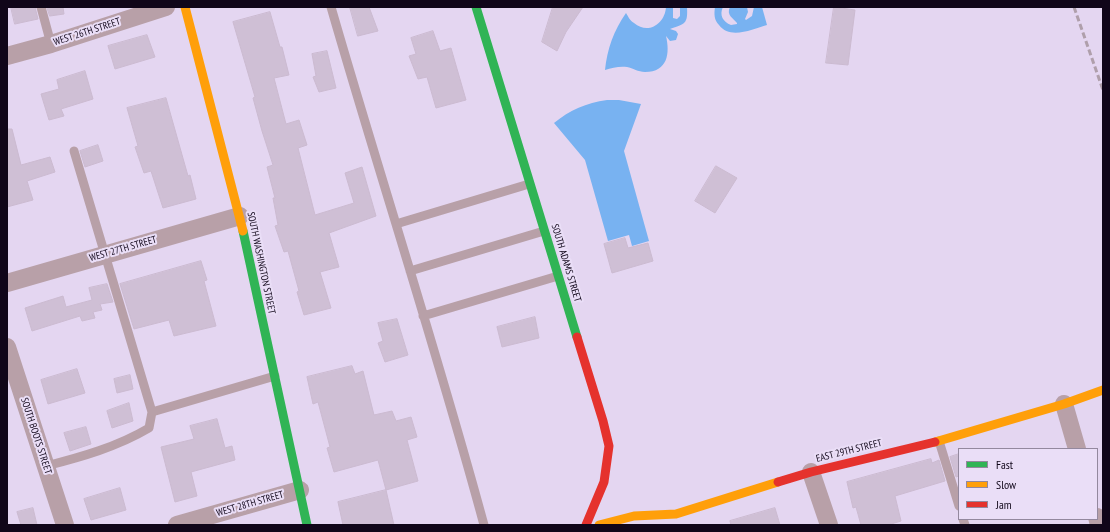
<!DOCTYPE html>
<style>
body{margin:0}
#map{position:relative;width:1110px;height:532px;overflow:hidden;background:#e4d6f1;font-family:"PT Sans Narrow",sans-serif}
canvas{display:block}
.frame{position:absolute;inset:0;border:8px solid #100619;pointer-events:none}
.legend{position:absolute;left:958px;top:448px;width:140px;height:72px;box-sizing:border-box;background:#eadef7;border:1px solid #93889e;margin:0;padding:5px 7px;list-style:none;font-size:12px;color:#100619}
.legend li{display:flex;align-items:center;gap:8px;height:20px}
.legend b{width:20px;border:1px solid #93889e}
</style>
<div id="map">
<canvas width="1110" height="532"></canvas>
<div class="frame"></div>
<ul class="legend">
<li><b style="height:5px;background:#30b455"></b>Fast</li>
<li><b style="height:5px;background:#ff9f0a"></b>Slow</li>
<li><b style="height:5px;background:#e5322d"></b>Jam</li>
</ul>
</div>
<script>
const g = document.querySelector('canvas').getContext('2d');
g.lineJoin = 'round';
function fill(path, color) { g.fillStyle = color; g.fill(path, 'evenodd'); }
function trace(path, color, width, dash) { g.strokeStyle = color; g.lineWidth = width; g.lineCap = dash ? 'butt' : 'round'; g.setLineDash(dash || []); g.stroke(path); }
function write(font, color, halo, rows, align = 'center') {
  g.font = font + ' "PT Sans Narrow",sans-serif'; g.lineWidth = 4; g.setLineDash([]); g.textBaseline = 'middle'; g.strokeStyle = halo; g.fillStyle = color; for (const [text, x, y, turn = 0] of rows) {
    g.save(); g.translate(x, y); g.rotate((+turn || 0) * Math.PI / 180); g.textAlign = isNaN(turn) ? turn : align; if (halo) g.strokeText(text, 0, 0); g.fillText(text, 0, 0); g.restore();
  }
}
const water = new Path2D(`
 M666,7h7v11l4,1 3,-3v-9h7c1,17 -2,17 -17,22l6,2 2,3 -2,6 -6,1 -4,-5c4,17 2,36 -21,36 -7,0 -12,-4 -18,-5 -8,-1 -15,1 -22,3 2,-21 9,-40 21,-57 2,3 4,8 8,10 14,12 31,1 32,-16z
 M715,7h8c-4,8 0,15 8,18l6,-1v-1c-4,-5 -11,-8 -7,-16h17l1,5 -3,7 1,1 6,-4 2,-9h8l5,18c-14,4 -37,15 -48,0 -5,-5 -5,-11 -4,-18z
 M607,100h12l22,4 -17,47 25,90 -17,5 -3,-11 -21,6 -23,-81 -31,-37c16,-13 32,-20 53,-23z`);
const building = new Path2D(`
 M11,7h24l3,12 -23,5z
 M47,7h16l1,7 -14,2z
 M350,7h19l9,24 -20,5z
 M553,7h30l-17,25 -9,19 -15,-9z
 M834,7l21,3 -7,55 -22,-2z
 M270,12l10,35h2l7,28 -15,3 12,46 13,-4 8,25 -9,3 17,67 39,-12 -9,-30 17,-6 14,49 -47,17 10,34 -19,5 11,36 -27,7 -7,-23 2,-1 -11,-40 -4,1 -9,-26 3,-1 -5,-27h2l-8,-31 6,-2 -11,-34 -9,-33 2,-1 -22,-75z
 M433,31l7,20 11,-3 15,52 -30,8 -9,-31 -9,2 -9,-23 7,-2 -5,-16z
 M147,35l8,22 -40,12 -7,-23z
 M327,51l9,37 -17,4 -6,-15 3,-1 -4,-22z
 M85,71l8,28 -32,10 3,7 -15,4 -8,-26 18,-5 -2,-9z
 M166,98l22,78 2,-1 6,24 -33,9 -12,-37 -7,2 -9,-26 3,-1 -11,-38z
 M7,129h5l9,36 29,-8 5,15 -28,9 6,19 -26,7z
 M98,145l5,16 -18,6 -5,-16z
 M716,166l21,12 -22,35 -20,-12z
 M625,238l3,10 20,-5 5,18 -41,12 -8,-29z
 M201,261l6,19 -3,1 12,45 -42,10 -5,-16 -35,9 -14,-45z
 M107,284l6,18 -13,2 2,6 -9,2 2,6 -13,3 -2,-5 -48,15 -7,-23 38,-12 3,11 26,-7 -3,-12z
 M535,317l4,21 -37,9 -5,-20z
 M397,319l11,36 -23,7 -7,-19 5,-2 -5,-18z
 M352,366l3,8 8,-3 11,44 18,-4 4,10 15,-4 6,20 -10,3 11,41 -32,9 -8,-30 -44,12 -7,-24 3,-1 -12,-45 -5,2 -6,-27z
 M77,369l8,24 -37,11 -7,-24z
 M130,375l3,14 -16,4 -3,-14z
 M129,403l4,18 -21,7 -5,-17z
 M217,419l8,29 7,-2 3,14 -44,12 6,24 -22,6 -14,-55 33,-8 -4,-13z
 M86,427l5,17 -21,7 -6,-18z
 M959,454v22l-3,1 -6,-20z
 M931,459l1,4 7,-3 6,21 -50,15 6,25 -13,4h-27l-5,-18 -3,1 -6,-26z
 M120,488l6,22 -35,10 -7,-21z
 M386,490l8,35h-51l-5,-23z
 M33,508l4,17h-16l-4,-13z
 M775,508l5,17h-49l-1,-4z`);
const lane = new Path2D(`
 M41,7l10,37
 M331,7c50,173 106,344 153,518
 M396,224l133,-40
 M410,271l134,-40
 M423,316l135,-40
 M152,412l123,-36
 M939,441l20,65
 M46,466c35,-9 71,-19 103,-38l3,-16 -78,-261
 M963,519l2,6`);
const street = new Path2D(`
 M7,56l44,-12 115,-37
 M7,283l233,-67
 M7,347l58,178
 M1064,404l13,45
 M811,472l18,53
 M1097,517l2,8
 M177,525l123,-35`);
const fast = new Path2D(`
 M476,7l101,330
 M243,231l64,294`);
const slow = new Path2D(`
 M185,7l58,224
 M935,442l129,-38 39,-14
 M599,525l35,-9 42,-2 102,-32`);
const jam = new Path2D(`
 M577,337l26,84 6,25 -5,36 -18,43
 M778,482l33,-10 124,-30`);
const rail = new Path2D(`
 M1074,7l29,83`);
const streetNames = [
 ["WEST 26TH STREET",87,32,-18],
 ["WEST 27TH STREET",123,249,-16],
 ["SOUTH WASHINGTON STREET",261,263,78],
 ["SOUTH ADAMS STREET",566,263,73],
 ["SOUTH BOOTS STREET",36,436,72],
 ["EAST 29TH STREET",849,451,-14],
 ["WEST 28TH STREET",250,504,-16]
];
fill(water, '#78b2f1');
fill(building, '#cfbfd5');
trace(building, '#cbbad0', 1);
trace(lane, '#b8a0a8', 9);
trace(street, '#b8a0a8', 18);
trace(fast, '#30b455', 9);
trace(slow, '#ff9f0a', 9);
trace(jam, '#e5322d', 9);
trace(rail, '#af9fab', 3, [6, 3]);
write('10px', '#100619', '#eadef7', streetNames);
</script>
